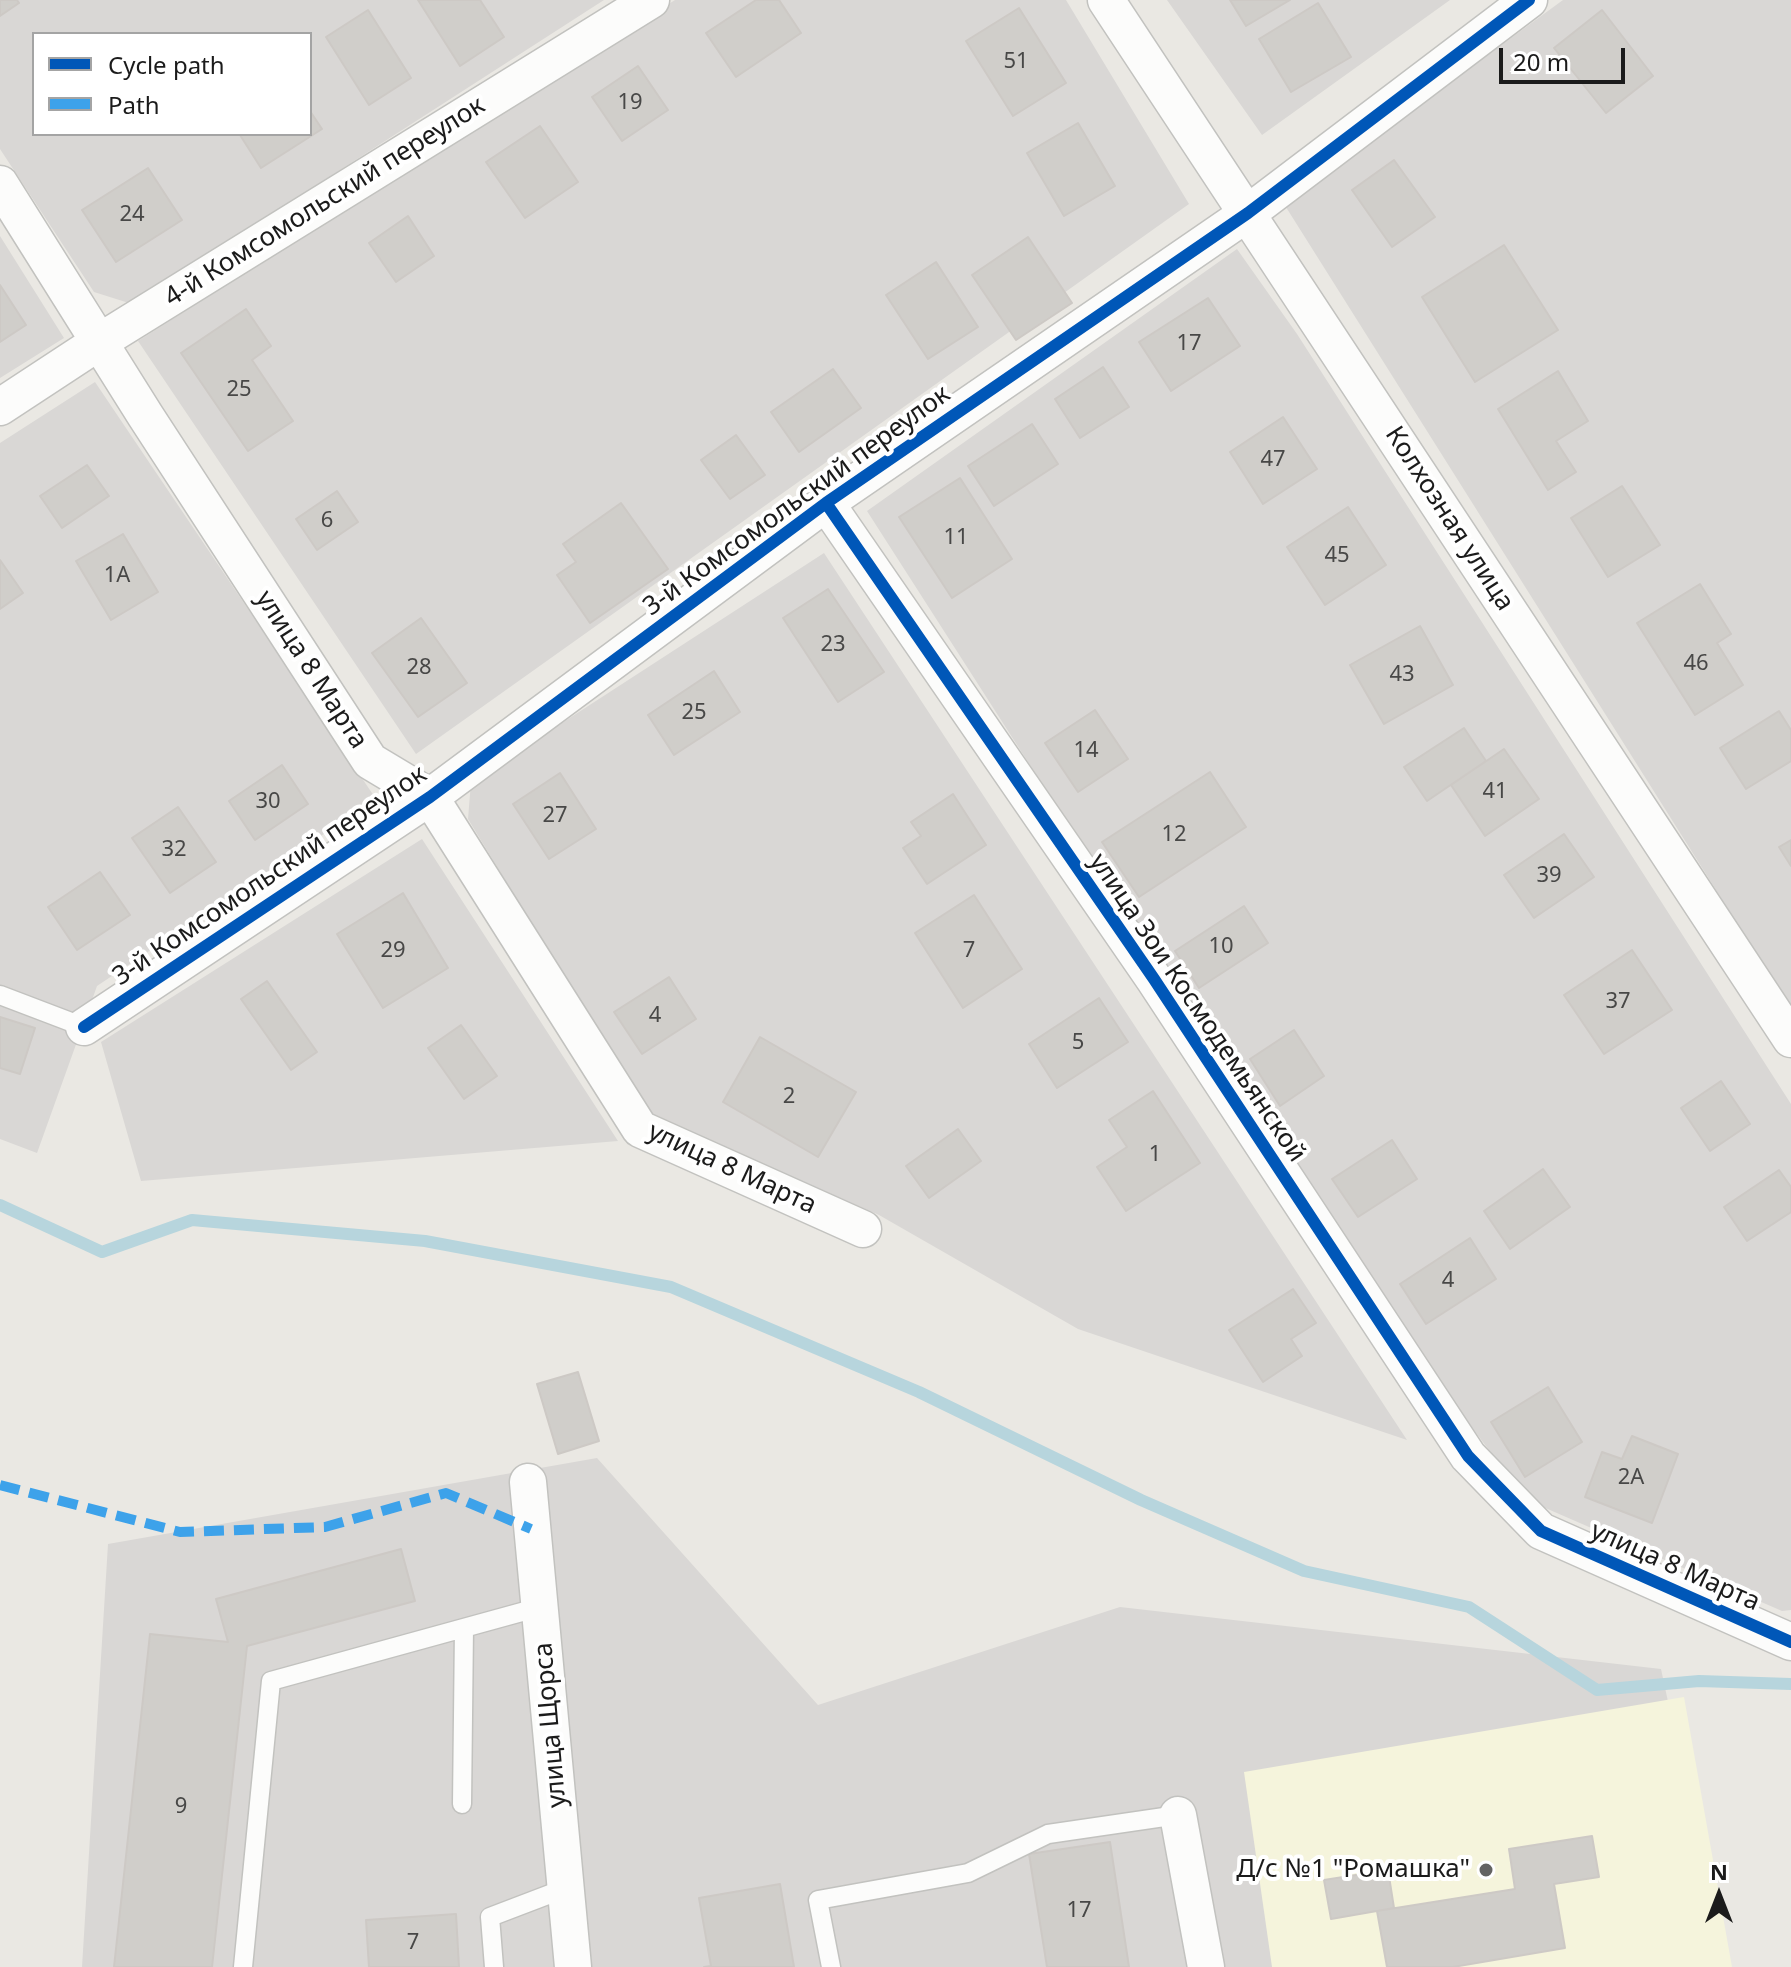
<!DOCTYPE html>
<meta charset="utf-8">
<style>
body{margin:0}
#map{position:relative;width:1791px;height:1967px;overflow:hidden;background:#eae8e3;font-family:"Noto Sans",sans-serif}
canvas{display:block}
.legend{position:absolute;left:32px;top:32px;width:280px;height:104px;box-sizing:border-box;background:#fff;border:2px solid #a4a4a4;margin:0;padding:10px 14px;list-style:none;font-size:24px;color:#1b1b1b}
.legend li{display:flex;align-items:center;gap:16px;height:40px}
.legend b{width:40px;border:2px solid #a4a4a4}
.north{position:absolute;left:1679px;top:1855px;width:80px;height:80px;-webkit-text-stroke:6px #fff;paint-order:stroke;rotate:0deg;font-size:22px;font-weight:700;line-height:32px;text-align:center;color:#1b1b1b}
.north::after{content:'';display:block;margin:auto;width:28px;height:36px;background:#1b1b1b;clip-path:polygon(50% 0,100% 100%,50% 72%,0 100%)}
.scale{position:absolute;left:1499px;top:48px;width:126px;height:36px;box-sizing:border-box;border:4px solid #1b1b1b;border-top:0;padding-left:10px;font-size:24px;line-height:28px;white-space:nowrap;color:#1b1b1b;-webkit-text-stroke:6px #fff;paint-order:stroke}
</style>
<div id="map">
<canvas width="1791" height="1967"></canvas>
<ul class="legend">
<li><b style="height:10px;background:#0057b8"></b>Cycle path</li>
<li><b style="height:10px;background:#3da2ea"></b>Path</li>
</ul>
<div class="north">N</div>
<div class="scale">20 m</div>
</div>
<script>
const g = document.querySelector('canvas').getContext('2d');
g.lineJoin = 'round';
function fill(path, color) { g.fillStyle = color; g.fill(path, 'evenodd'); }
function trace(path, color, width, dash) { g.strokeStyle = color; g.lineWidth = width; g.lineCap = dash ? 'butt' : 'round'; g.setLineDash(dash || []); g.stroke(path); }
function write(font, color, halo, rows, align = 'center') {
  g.font = font + ' "Noto Sans",sans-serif'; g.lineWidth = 8; g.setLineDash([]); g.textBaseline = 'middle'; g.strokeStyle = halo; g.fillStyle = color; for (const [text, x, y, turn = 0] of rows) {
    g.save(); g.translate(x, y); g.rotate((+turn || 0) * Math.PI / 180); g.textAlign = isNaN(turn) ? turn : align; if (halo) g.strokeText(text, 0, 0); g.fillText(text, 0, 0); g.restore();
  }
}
const residential = new Path2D(`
 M0,0h604l-472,304 -38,-12 -94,-143zM34,34h276v100h-276z
 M675,0h391l123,204 -773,550 -278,-413z
 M1167,0h283l-188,135z
 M1563,0h228v1009l-507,-805z
 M0,236l64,102 -64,40z
 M1237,249l60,85 494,770v506l-9,1 -255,-111 -165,-217 -495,-772z
 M95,382l281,417 -279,187 -60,167 -37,-14v-696z
 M824,553l583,887 -329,-111 -199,-114 -232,-102 -179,-294 3,-37z
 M422,839l196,302 -477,40 -40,-139z
 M597,1458l221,247 302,-98 541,62 64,298h-1643l26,-423z`);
const education = new Path2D(`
 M1684,1697l48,270h-460l-28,-195z`);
const stream = new Path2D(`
 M0,1205l102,47 90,-32 233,21 246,46 248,105 222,108 163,71 165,36 128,83 102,-9 92,3`);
const building = new Path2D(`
 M0,0h17l2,3 -19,13z
 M418,0h62l24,37 -44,29z
 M756,0h23l22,33 -65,44 -30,-44z
 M1230,0h60l-44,26z
 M1318,3l33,54 -60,35 -32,-53z
 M1019,8l47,75 -53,33 -47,-75z
 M368,10l43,68 -42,27 -43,-68z
 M1602,10l51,66 -47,37 -52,-65z
 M638,66l30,44 -46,31 -30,-44z
 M310,111l12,18 -61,39 -21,-33 70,-1z
 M1078,123l37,63 -51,30 -37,-63z
 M540,126l38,56 -53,36 -39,-56z
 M1394,160l41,57 -43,30 -40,-57z
 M148,168l34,52 -66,42 -34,-52z
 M408,216l26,40 -38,26 -27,-39z
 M1028,237l44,66 -56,37 -44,-65z
 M1504,245l54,85 -83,52 -53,-85z
 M936,262l42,65 -50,32 -42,-64z
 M0,285l26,40 -26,17z
 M1208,298l32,48 -69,45 -32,-49z
 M246,309l25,37 -19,14 41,61 -45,30 -67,-98z
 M1103,367l26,40 -49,31 -25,-39z
 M833,369l28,39 -62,44 -28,-40z
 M1558,371l30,50 -32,20 20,31 -28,18 -50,-81z
 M1283,417l34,52 -54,35 -33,-52z
 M1032,424l26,40 -64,42 -26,-40z
 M736,435l29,40 -35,24 -29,-39z
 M87,465l22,31 -47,32 -22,-32z
 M960,478l52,81 -60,39 -53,-81z
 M1622,486l38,59 -52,32 -37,-59z
 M337,491l21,31 -41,28 -21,-31z
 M621,503l47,66 -78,54 -33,-48 19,-13 -13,-18z
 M1348,507l38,58 -61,40 -38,-58z
 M123,534l35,58 -47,28 -35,-59z
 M0,560l23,33 -23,16z
 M1700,584l31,50 -14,9 26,42 -48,30 -58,-92z
 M828,589l56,83 -46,30 -55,-84z
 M421,618l46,65 -49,34 -46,-64z
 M1420,626l33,59 -69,39 -34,-59z
 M714,671l26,41 -66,43 -26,-40z
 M1095,710l33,49 -50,33 -33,-49z
 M1779,711l12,19v31l-45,28 -26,-41z
 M1464,728l22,33 -59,40 -23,-34z
 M1504,749l35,50 -54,37 -34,-51z
 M282,765l26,39 -53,36 -26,-39z
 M1210,772l36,55 -107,70 -37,-55z
 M560,773l36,56 -47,30 -36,-55z
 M953,794l33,51 -59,39 -24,-36 18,-12 -10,-14z
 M178,807l38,55 -46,31 -38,-55z
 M1564,834l30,43 -60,41 -30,-43z
 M1791,840v26l-12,-19z
 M100,872l30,43 -53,35 -29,-43z
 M403,893l45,75 -65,40 -46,-74z
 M974,895l48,74 -59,39 -48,-75z
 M1244,906l24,37 -69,45 -24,-37z
 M1632,950l40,60 -68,44 -40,-59z
 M669,977l27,42 -54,35 -28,-42z
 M267,981l50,71 -26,18 -50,-71z
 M1099,998l29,44 -71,46 -28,-44z
 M0,1017l35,11 -15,46 -20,-6z
 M461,1025l36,51 -33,23 -36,-51z
 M1294,1030l30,46 -44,30 -30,-47z
 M760,1037l96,55 -38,65 -95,-55z
 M1721,1081l29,43 -40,27 -29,-43z
 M1153,1091l47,72 -74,48 -29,-44 30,-20 -18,-27z
 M958,1129l23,32 -52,37 -23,-32z
 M1392,1140l25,39 -59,38 -26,-38z
 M1543,1169l27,38 -60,42 -26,-38z
 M1779,1170l12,17v25l-44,29 -23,-34z
 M1470,1238l26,41 -70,45 -26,-40z
 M1293,1289l23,34 -25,16 11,17 -39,26 -34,-52z
 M578,1372l21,69 -41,13 -21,-70z
 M1548,1387l34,55 -57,35 -34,-55z
 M1632,1436l46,18 -26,69 -67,-26 17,-45 20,7z
 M401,1549l14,52 -168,45 -35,321h-98l36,-333 78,8 -12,-43z
 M1592,1836l7,41 -45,7 11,64 -112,19h-66l-10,-56 138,-22 -6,-40z
 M1110,1842l19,125h-82l-18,-113z
 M1388,1870l6,38 -63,11 -7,-39z
 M780,1884l14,83h-90l7,-1 -12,-68z
 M456,1914l3,53h-90l-3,-47z`);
const service = new Path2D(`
 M0,995l84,32
 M462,1804l2,-176
 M243,1967l28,-286 269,-74
 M494,1967l-4,-50 76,-29
 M831,1967l-13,-67 150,-27 80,-39 130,-19`);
const minor = new Path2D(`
 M1106,0l685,1039
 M0,184l145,231 225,346 60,36 210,332 223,100
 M0,407l99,-65 552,-342
 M826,503l328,476 314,477 73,75 250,111
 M84,1027l346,-230 396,-294 422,-290 281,-213
 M528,1482l45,485
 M1178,1815l28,152`);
const quiet = new Path2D(`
 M0,1485l180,47 145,-5 121,-34 85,36`);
const cycleway = new Path2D(`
 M826,503l328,476 314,477 73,75 250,111
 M84,1027l346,-230 396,-294 422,-290 281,-213`);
const markers = [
 [1486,1870,8,"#636361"]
];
const numberNames = [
 ["51",1016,62],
 ["19",630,103],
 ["24",132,215],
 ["17",1189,344],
 ["25",239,390],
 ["47",1273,460],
 ["6",327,521],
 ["11",956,538],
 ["45",1337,556],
 ["1А",117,576],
 ["23",833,645],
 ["46",1696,664],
 ["28",419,668],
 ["43",1402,675],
 ["25",694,713],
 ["14",1086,751],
 ["41",1495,792],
 ["30",268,802],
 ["27",555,816],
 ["12",1174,835],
 ["32",174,850],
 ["39",1549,876],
 ["10",1221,947],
 ["29",393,951],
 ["7",969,951],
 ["37",1618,1002],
 ["4",655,1016],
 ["5",1078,1043],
 ["2",789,1097],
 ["1",1155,1155],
 ["4",1448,1281],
 ["2А",1631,1478],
 ["9",181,1807],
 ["17",1079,1911],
 ["7",413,1943]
];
const streetNames = [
 ["4-й Комсомольский переулок",325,202,-32],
 ["3-й Комсомольский переулок",797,501,-36],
 ["Колхозная улица",1449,519,57],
 ["улица 8 Марта",311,670,57],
 ["3-й Комсомольский переулок",270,876,-34],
 ["улица Зои Космодемьянской",1197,1008,56],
 ["улица 8 Марта",732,1169,25],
 ["улица 8 Марта",1675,1567,24],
 ["улица Щорса",551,1725,-95]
];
const poiNames = [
 ["Д/с №1 \"Ромашка\"",1470,1870]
];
fill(residential, '#d9d7d5');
fill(education, '#f5f4dc');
trace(stream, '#b7d5dd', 12);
fill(building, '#d0ceca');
trace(building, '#cdc9c5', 2);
trace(service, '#c2c2bf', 21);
trace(minor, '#c2c2bf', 39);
trace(service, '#fcfcfb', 18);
trace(minor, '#fcfcfb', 36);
trace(quiet, '#3da2ea', 10, [20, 10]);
trace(cycleway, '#0057b8', 12);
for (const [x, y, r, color] of markers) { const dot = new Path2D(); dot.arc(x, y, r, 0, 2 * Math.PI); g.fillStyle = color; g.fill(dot); trace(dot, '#fff', 3); }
write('22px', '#484847', null, numberNames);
write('26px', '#1b1b1b', '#fff', streetNames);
write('26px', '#1b1b1b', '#fff', poiNames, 'right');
</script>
